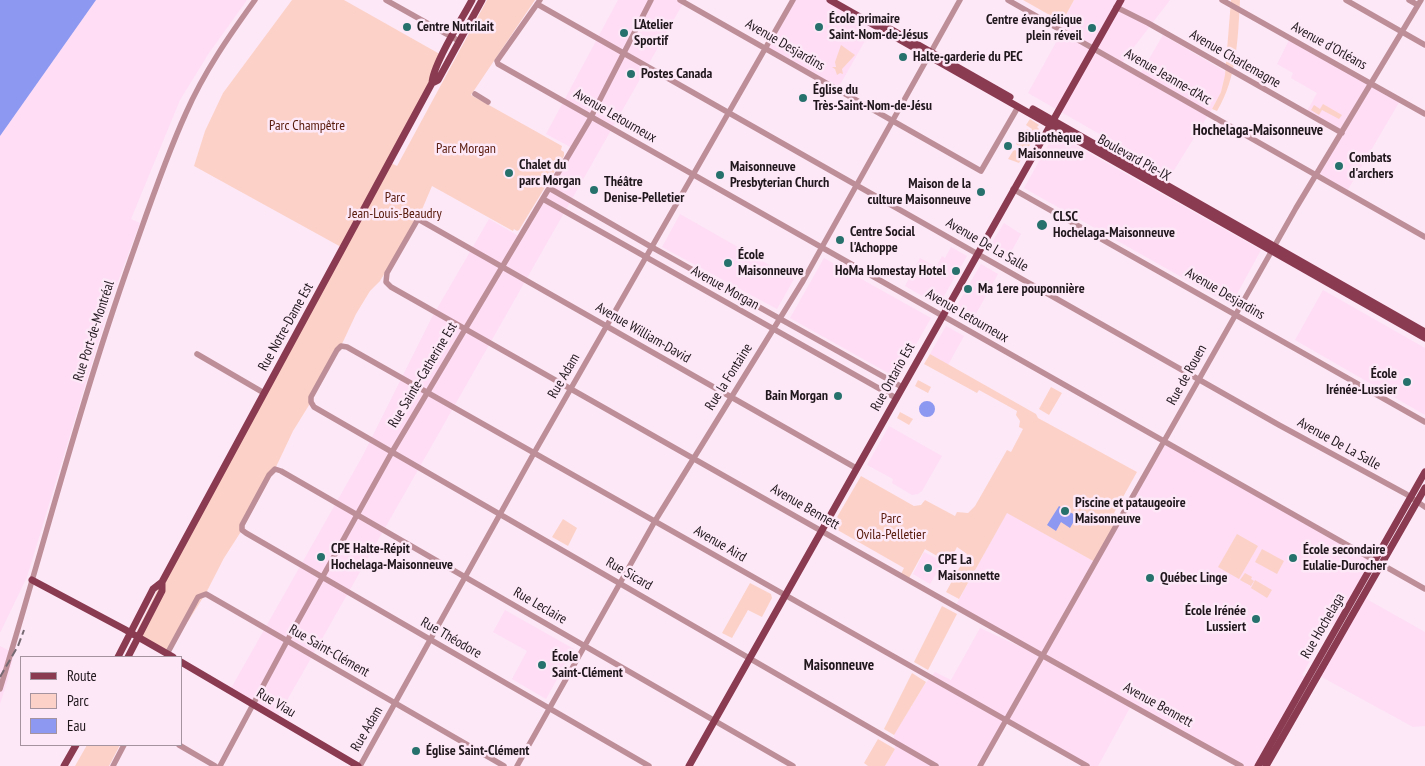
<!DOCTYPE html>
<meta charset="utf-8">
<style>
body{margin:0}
#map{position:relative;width:1425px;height:766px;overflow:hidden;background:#fde8f7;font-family:"PT Sans Narrow",sans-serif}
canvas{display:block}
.legend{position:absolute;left:20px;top:656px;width:162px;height:90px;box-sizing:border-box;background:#fde8f7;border:1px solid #a594a0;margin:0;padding:6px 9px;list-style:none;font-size:15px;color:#20171d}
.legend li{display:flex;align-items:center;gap:10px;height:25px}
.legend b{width:25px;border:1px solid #a594a0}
</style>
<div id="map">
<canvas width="1425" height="766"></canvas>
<ul class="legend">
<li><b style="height:6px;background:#8a3b51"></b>Route</li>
<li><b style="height:14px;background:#fcd2c8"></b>Parc</li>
<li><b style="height:14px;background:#8d98f0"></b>Eau</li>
</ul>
</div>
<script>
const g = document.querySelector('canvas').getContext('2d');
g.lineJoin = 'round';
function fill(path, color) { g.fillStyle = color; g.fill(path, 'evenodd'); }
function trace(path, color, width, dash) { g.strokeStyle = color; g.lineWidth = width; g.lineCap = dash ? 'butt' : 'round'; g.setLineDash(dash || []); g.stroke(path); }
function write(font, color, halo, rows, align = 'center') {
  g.font = font + ' "PT Sans Narrow",sans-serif'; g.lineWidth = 5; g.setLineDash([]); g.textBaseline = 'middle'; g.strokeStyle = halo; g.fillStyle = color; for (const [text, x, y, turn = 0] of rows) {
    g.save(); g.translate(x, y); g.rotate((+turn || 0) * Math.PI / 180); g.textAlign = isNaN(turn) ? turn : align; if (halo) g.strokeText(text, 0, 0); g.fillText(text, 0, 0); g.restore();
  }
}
const built = new Path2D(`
 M96,0h151l-38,53 -29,47 -49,119 9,4 -29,77 -84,277 -27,56v-497z
 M618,0h67l-408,718 -47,-28 132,-233 69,-138 58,-100 33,19 52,-89 -28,-15z
 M793,0h37l44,25 -37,65 -72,-42z
 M1074,0h96l-49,64 18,12 24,-41 63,37 -5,20 -9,17 -41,66 -143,-82 32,-58 2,-13z
 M1290,38l111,61 -55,94 -30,-18 25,-42 -35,-20 11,-20 -26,-15 2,-5 -16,-9z
 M1054,135h3l204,115 -30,55 -207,-117z
 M680,214l114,65 -17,30 -115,-62z
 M1004,223l17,11 -15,27 -18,-12z
 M951,247l16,9 -27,47 -4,1 -31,-18 15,-28 16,9 6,-11 3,2z
 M824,258l107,60 -34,60 -107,-60z
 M981,264l17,10 -27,49 -17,-9 -1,-2z
 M1323,290l102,58v67l-130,-75z
 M946,326l18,10 -16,29 -18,-11z
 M889,426l53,30 -20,35 -4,3 -6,1 -20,-12 1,-4 -26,-14z
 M1165,442l211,118 -34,58 -13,9 -27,48 6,3 -50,88h-16l-110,-62 -34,62h-11l-81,-46 -30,46h-91l10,-17 -1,-15 31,-50 10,-12 16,8 29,-52 84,39 -108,-62 51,-93 88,50z
 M924,552l19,10 -13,22 -17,-10z
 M1363,597l62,35v94l-12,1 -95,-52z
 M505,610l69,39 -28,50 -34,-20 15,-28 -34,-19z
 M0,646l14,7 -6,26 -8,25z`);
const green = new Path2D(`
 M292,0h52l101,57 -104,190 -147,-81 11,-35 18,-38z
 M487,0h48l-64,95 91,51 -1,4 3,2v4l-45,74 -2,1 -3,-2 -1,2 -81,-45 -14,33 -38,62 -10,10 -14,23 -15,32 -30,56 -18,29 -18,38 -33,61 -18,28 -18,35 -39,61 -32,-19 32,-64 222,-409 8,4z
 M1023,0h51l-12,22z
 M1231,0h9c-2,38 -3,78 -23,111l-5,-2 9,-17 4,-17z
 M841,45l14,10 -13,14 1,5 -3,-1 -3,2 -2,-6 -3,-2h4l-1,-5z
 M1323,104l19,11 -3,4 -17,-9 -3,5 -8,-5 3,-5 6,4z
 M1030,119l9,6 -2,2 2,2 -7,13 -6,-5 1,-2 -3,-2 3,-4 4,2 1,-2 -6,-4z
 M1021,135l10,8 -5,8 -10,-7z
 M1015,150l9,5 -5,8 -11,-4 5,-8z
 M930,354l106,60 2,4 99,54 -23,41 7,5 -26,44 -88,-49 -48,86 -13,-7 21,-38 -10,-7 -8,16 -24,-14 -17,31 -8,-4 4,-8 -70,-40 -1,-4 28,-48 53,30 7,-1 4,-5 30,16 2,-4 11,1 7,-7 32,-56 4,2 12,-23 -4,-2 1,-6 -4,-6 1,-4 -38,-21 -2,3 -53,-29z
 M918,380l13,7 -3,6 -13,-7z
 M1051,387l11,6 -13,22 -10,-6z
 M900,412l13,7 -4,6 -12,-7z
 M563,519l14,9 -9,18 -16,-9z
 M1237,534l21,12 -19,33 -21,-12z
 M1262,549l22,12 -7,13 -22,-12z
 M1245,573l7,4 -1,2 3,2 -3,5 -11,-6z
 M1255,580l17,10 -5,8 -16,-10z
 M750,583l21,11 1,4 -10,19 -14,-7 -16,28 -10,-5z
 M942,606l15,8 -29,56 -14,-8z
 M912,673l14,9 -32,53 -10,-6z
 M878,739l17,10 -10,17h-17l-4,-3z
 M87,745h33l-11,21h-34z`);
const water = new Path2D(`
 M0,0h96l-96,136z
 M919 409a8 8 0 1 1 16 0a8 8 0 1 1-16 0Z
 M1059,506l18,10 -7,12 -9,-6 -5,9 -9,-6z`);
const minor = new Path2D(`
 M386,0l73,41
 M540,0l-43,61 1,3 927,525
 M680,0l301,171 37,-64
 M1008,0l417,237
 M1222,0l203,114
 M1346,0l79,45
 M1409,0l9,5
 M537,4l742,421 127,69 19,13
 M1116,7l32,16 194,110
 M475,94l13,8
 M549,188l99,57 254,142
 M1013,189l412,233
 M543,199l353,199
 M197,354l67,39
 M856,468l-438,-249 -31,54 -1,9 5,5c283,160 565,322 850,479
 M167,654l31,-57 8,-3 298,172
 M0,689c44,-144 81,-290 131,-431 17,-48 34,-99 55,-145 18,-41 43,-77 69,-113
 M179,745l36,21
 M113,766l11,-21
 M220,766l73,-136 99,-178 197,-331 62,-121
 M360,766l174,-313 259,-453
 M517,766l138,-245 148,-240 157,-281
 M649,766l-403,-233 -4,-3v-5l27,-50 6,-6 6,2 512,295
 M936,766l-622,-359 -3,-5v-5l26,-47 4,-4 6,1 740,419
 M980,766l316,-558 125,-208`);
const major = new Path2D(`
 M830,0l595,338
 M878,22l132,75
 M432,83l6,-3 44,-80
 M1033,109l392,223
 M32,580l92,49 49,28
 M118,657l35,-68 9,-7 270,-499c1,-19 30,-64 40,-83
 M128,657l34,-66v-9
 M181,662l177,104
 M64,766l12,-21
 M689,766l432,-766
 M1258,766l167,-294
 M1266,766l159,-278`);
const rail = new Path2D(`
 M0,677l18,-31 6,-16`);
const markers = [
 [407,27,5,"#27716d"],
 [819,27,5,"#27716d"],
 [1092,28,5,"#27716d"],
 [624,33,5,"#27716d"],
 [903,57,5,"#27716d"],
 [631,74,5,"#27716d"],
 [803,98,5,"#27716d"],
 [1008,146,5,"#27716d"],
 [1339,166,5,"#27716d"],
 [509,173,5,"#27716d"],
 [720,175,5,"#27716d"],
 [594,190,5,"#27716d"],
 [981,192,5,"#27716d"],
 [1042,225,6,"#27716d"],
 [840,240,5,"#27716d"],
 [728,263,5,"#27716d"],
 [956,271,5,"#27716d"],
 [968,289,5,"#27716d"],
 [1407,382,5,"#27716d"],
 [838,396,5,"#27716d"],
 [1065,511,5,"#27716d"],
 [321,557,5,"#27716d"],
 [1293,558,5,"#27716d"],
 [928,568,5,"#27716d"],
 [1150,578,5,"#27716d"],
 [1256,619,5,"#27716d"],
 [542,665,5,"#27716d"],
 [416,751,5,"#27716d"]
];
const poiNames = [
 ["École primaire",829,19],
 ["Saint-Nom-de-Jésus",829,35],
 ["Centre évangélique",1082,20,"right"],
 ["plein réveil",1082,36,"right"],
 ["L'Atelier",634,25],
 ["Sportif",634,41],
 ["Centre Nutrilait",417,27],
 ["Halte-garderie du PEC",913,57],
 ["Postes Canada",641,74],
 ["Église du",813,90],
 ["Très-Saint-Nom-de-Jésu",813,106],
 ["Bibliothèque",1018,138],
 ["Maisonneuve",1018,154],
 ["Combats",1349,158],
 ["d'archers",1349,174],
 ["Chalet du",519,165],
 ["parc Morgan",519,181],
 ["Maisonneuve",730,167],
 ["Presbyterian Church",730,183],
 ["Théâtre",604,182],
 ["Denise-Pelletier",604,198],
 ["Maison de la",971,184,"right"],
 ["culture Maisonneuve",971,200,"right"],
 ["CLSC",1053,217],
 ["Hochelaga-Maisonneuve",1053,233],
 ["Centre Social",850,232],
 ["l'Achoppe",850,248],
 ["École",738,255],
 ["Maisonneuve",738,271],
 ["HoMa Homestay Hotel",946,271,"right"],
 ["Ma 1ere pouponnière",978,289],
 ["École",1397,374,"right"],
 ["Irénée-Lussier",1397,390,"right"],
 ["Bain Morgan",828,396,"right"],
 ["Piscine et pataugeoire",1075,503],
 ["Maisonneuve",1075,519],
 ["CPE Halte-Répit",331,549],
 ["Hochelaga-Maisonneuve",331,565],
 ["École secondaire",1303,550],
 ["Eulalie-Durocher",1303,566],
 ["CPE La",938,560],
 ["Maisonnette",938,576],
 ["Québec Linge",1160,578],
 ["École Irénée",1246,611,"right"],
 ["Lussiert",1246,627,"right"],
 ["École",552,657],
 ["Saint-Clément",552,673],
 ["Église Saint-Clément",426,751]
];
const streetNames = [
 ["Avenue Desjardins",785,45,30],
 ["Avenue d'Orléans",1329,46,29],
 ["Avenue Charlemagne",1235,59,30],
 ["Avenue Jeanne-d'Arc",1168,77,30],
 ["Avenue Letourneux",615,116,30],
 ["Boulevard Pie-IX",1134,158,29],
 ["Avenue De La Salle",987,245,30],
 ["Avenue Morgan",725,288,29],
 ["Avenue Desjardins",1225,294,30],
 ["Avenue Letourneux",967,316,30],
 ["Rue Notre-Dame Est",286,327,-61],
 ["Rue Port-de-Montréal",94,331,-72],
 ["Avenue William-David",643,333,30],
 ["Rue Sainte-Catherine Est",423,375,-59],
 ["Rue de Rouen",1187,375,-61],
 ["Rue Adam",564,376,-60],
 ["Rue la Fontaine",729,377,-58],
 ["Rue Ontario Est",893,377,-61],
 ["Avenue De La Salle",1339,444,29],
 ["Avenue Bennett",805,507,30],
 ["Avenue Aird",720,544,30],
 ["Rue Sicard",629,574,30],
 ["Rue Leclaire",540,606,30],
 ["Rue Hochelaga",1323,626,-60],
 ["Rue Théodore",451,638,30],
 ["Rue Saint-Clément",329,651,30],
 ["Rue Viau",276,703,31],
 ["Avenue Bennett",1158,705,29],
 ["Rue Adam",367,729,-60]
];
const parkNames = [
 ["Parc Champêtre",307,126],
 ["Parc Morgan",466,149],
 ["Parc",395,198],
 ["Jean-Louis-Beaudry",395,214],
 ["Parc",891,519],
 ["Ovila-Pelletier",891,535]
];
const neighbourhoodNames = [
 ["Hochelaga-Maisonneuve",1258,131],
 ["Maisonneuve",839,666]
];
fill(built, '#feddf5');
fill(green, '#fcd2c8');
fill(water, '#8d98f0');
trace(minor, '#bd8e98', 5.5);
trace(major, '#8a3b51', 7);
trace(rail, '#766972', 2, [8, 4]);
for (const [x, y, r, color] of markers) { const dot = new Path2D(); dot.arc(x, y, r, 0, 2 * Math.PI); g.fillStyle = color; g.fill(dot); trace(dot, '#fde8f7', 2); }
write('bold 14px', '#20171d', '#fde8f7', poiNames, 'left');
write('14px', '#20171d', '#fde8f7', streetNames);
write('14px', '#57190a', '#fde8f7', parkNames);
write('bold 15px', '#20171d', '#fde8f7', neighbourhoodNames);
</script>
